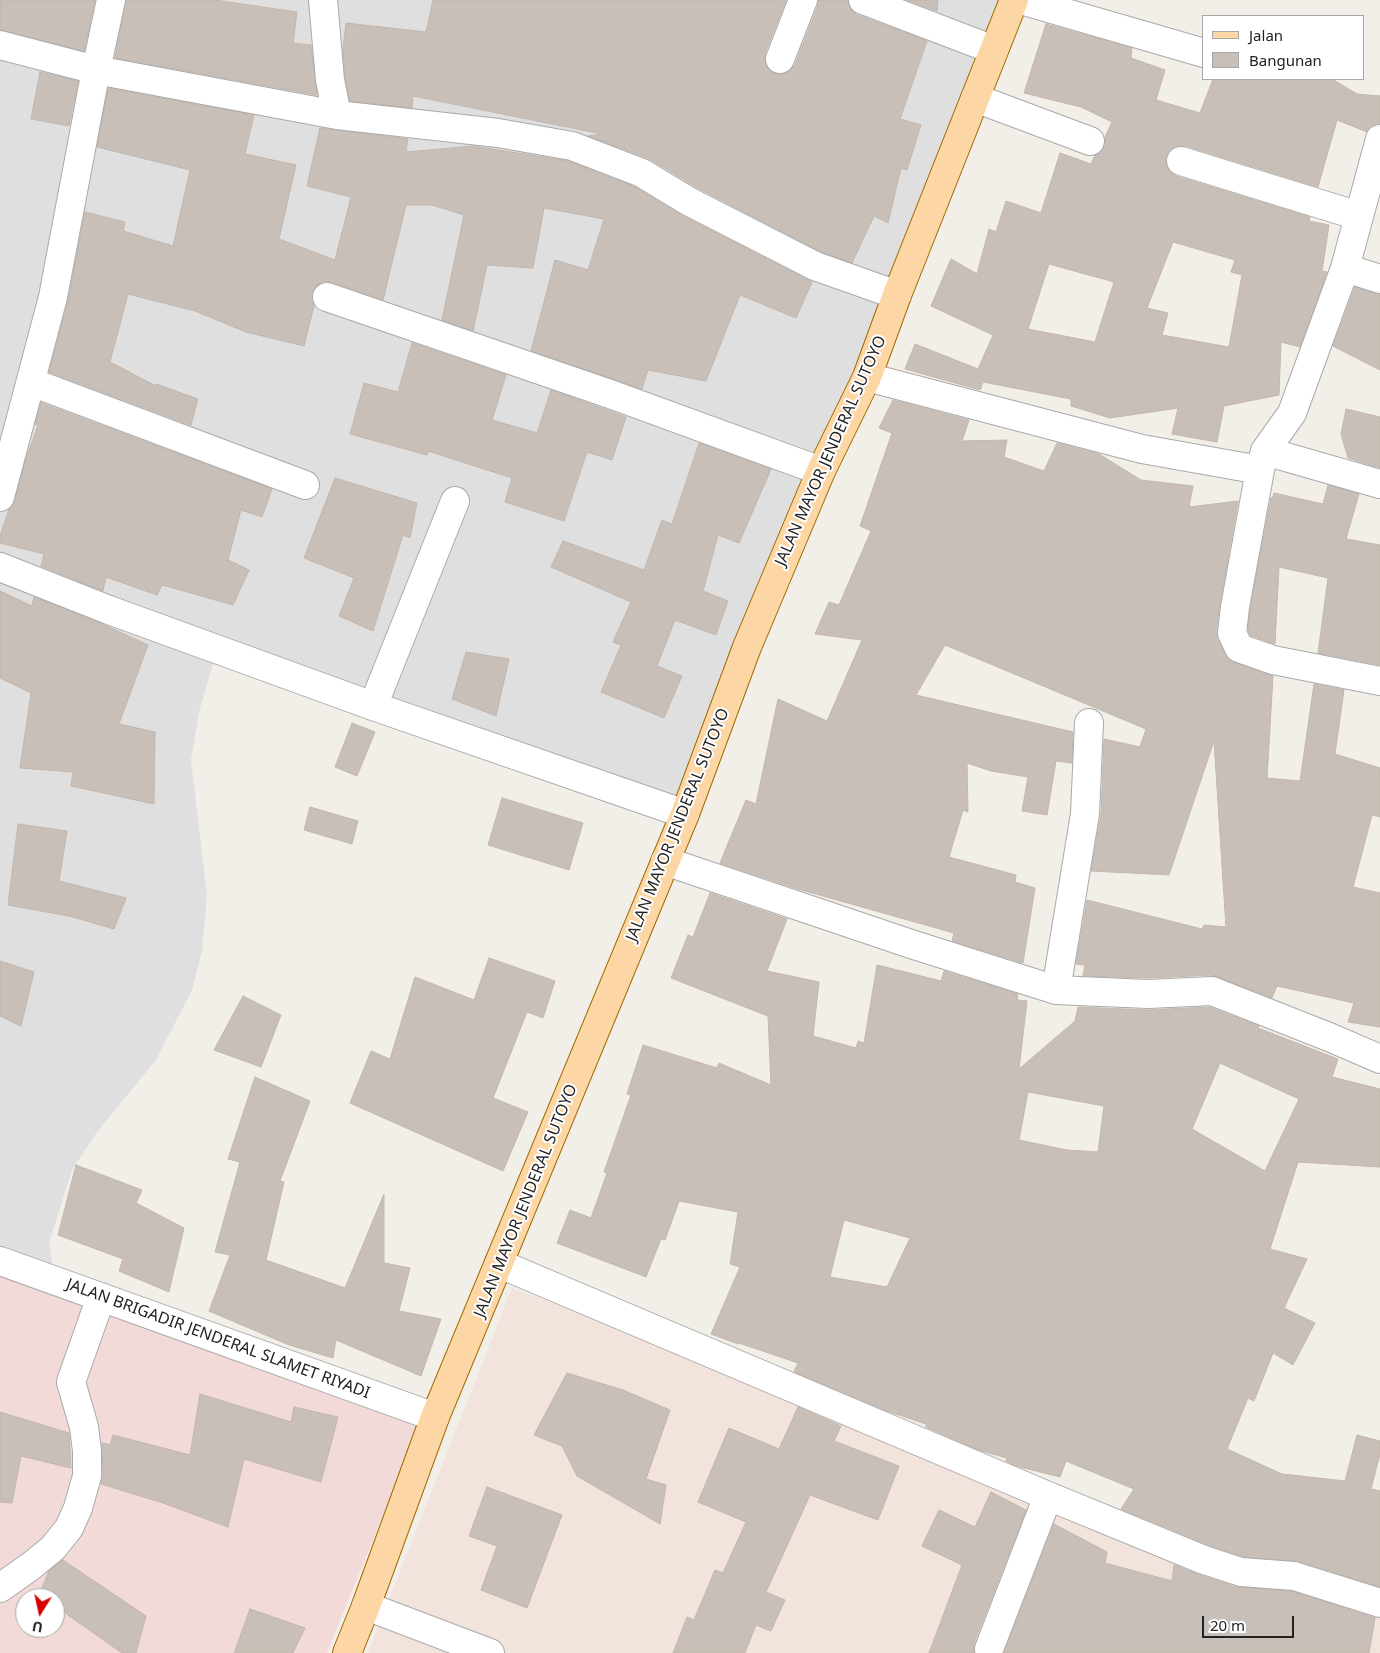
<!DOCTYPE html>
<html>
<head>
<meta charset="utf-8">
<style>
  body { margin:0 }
  #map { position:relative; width:1380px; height:1653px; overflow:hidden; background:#f2efe9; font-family:"Noto Sans",sans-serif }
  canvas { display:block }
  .legend { position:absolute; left:1202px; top:15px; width:162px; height:65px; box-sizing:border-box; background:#fff; border:1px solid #a7a7a7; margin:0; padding:6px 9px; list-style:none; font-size:15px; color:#222 }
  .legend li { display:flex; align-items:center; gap:10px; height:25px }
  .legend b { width:25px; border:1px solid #a7a7a7 }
  .north { position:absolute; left:15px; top:1588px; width:50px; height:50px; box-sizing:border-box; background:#fff; border:1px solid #a7a7a7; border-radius:50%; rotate:190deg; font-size:14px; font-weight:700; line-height:20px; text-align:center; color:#222 }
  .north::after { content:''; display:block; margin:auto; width:18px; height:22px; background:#d40000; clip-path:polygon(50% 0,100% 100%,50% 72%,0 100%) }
  .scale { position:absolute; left:1202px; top:1616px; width:92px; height:22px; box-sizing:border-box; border:2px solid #222; border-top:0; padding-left:6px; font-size:15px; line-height:18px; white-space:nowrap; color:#222; -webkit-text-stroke:4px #fff; paint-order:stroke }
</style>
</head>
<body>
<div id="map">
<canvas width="1380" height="1653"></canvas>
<ul class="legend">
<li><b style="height:6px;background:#fcd6a4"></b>Jalan</li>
<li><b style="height:14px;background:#c7bfb8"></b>Bangunan</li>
</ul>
<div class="north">U</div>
<div class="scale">20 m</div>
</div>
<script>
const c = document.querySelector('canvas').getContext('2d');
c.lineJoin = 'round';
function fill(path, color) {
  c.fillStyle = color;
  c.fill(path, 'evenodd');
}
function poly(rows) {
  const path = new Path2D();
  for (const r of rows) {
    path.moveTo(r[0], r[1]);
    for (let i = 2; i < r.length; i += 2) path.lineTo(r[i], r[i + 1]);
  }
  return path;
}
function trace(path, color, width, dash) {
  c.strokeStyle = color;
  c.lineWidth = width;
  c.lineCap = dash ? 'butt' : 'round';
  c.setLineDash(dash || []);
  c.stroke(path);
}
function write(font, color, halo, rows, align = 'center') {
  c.font = font + ' "Noto Sans",sans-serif';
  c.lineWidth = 4;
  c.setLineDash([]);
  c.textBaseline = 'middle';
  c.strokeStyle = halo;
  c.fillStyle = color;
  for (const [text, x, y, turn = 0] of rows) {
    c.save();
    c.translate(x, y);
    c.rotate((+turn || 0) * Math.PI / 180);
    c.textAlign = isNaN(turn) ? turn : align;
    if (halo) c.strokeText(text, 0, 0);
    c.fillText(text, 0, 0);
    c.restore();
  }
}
fill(poly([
  [0,0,1014,0,685,814,217,650,199,712,191,760,207,895,202,951,192,990,156,1060,97,1132,72,1170,49,1243,55,1280,0,1262]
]), '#e0dfdf');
fill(poly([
  [0,1266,423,1417,327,1653,0,1653],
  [25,1598,55,1598,55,1628,25,1628]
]), '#f2dad9');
fill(poly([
  [512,1288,1380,1612,1380,1653,368,1653]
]), '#f3e3dd');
const building = poly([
  [0,0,95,0,84,51,0,30,0,0],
  [126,0,215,0,297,12,293,43,311,45,317,95,115,58,126,0],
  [433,0,786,0,765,53,765,61,768,69,774,73,782,74,789,71,795,65,818,6,818,0,848,0,851,9,857,15,927,41,900,119,921,125,907,170,901,168,888,223,874,216,852,263,821,252,696,187,648,158,588,136,602,134,413,96,412,108,350,101,345,78,343,49,346,23,426,32,433,0],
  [907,0,938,0,937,11,907,0],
  [1046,24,1132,48,1131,58,1165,70,1156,100,1200,113,1213,79,1332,79,1357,94,1380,96,1380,124,1376,124,1369,128,1367,132,1337,120,1318,187,1186,146,1177,146,1170,150,1166,156,1166,165,1170,172,1176,176,1310,217,1309,221,1329,225,1322,271,1327,272,1300,347,1281,342,1279,395,1224,406,1217,442,1172,434,1178,408,1110,418,1071,406,1071,399,983,382,980,390,905,369,915,344,978,369,993,335,931,306,951,259,977,274,989,229,996,232,1006,201,1041,213,1060,153,1091,164,1095,155,1100,153,1104,147,1105,137,1112,122,1081,107,1024,93,1046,24],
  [1173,242,1235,260,1231,272,1242,275,1229,347,1162,335,1168,313,1147,308,1173,242],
  [1049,264,1114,282,1095,342,1028,329,1049,264],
  [40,72,78,81,69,126,31,119,40,72],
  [108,88,254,115,245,154,296,165,279,239,335,260,351,197,307,186,320,128,408,139,406,152,473,146,568,161,635,187,681,215,812,282,796,318,740,295,706,381,648,370,642,389,531,351,555,260,588,270,604,219,544,208,533,268,487,265,473,331,442,320,464,215,432,205,406,205,383,300,332,282,324,282,317,285,312,292,312,300,314,306,304,346,246,332,195,311,128,294,110,362,156,386,156,384,198,399,191,425,49,372,68,301,85,212,125,222,123,231,173,246,190,170,97,147,108,88],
  [1355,287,1380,294,1380,370,1333,346,1355,287],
  [412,343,506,375,492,420,537,433,551,390,626,417,612,460,587,452,564,521,505,502,512,478,428,451,427,455,350,434,364,383,398,392,412,343],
  [893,400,969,420,962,441,1007,440,1004,457,1044,471,1057,443,1099,454,1141,480,1193,486,1189,507,1238,501,1220,604,1216,632,1218,640,1229,660,1273,676,1267,778,1300,781,1314,684,1344,690,1335,754,1380,768,1380,817,1372,815,1353,887,1380,893,1380,1027,1348,1022,1354,1003,1277,986,1272,998,1212,975,1148,978,1083,976,1085,965,1076,964,1087,900,1202,929,1204,925,1226,927,1214,741,1169,875,1091,871,1101,815,1104,739,1140,747,1146,729,945,645,916,695,1073,732,1072,763,1056,761,1047,815,1022,811,1028,777,991,771,967,763,968,812,963,810,949,857,1016,875,1015,882,1035,888,1023,963,952,941,954,933,798,889,720,863,746,800,756,804,778,699,827,721,862,640,815,634,829,602,839,605,871,531,860,526,892,433,879,428,893,400],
  [41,403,272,489,262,517,241,510,228,560,249,570,233,605,162,585,157,595,106,577,103,591,41,566,44,554,0,543,0,536,9,509,15,501,25,462,38,425,35,424,41,403],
  [1346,409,1380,417,1380,468,1348,458,1341,434,1346,409],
  [699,443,771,469,739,543,718,535,703,591,728,601,716,635,675,620,657,666,682,676,664,718,601,692,621,645,613,642,631,602,551,567,563,541,644,570,662,520,672,524,699,443],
  [335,478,417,503,410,538,403,535,373,631,339,616,354,578,304,558,335,478],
  [1328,485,1359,494,1346,539,1380,545,1380,665,1318,653,1328,578,1279,567,1275,644,1250,635,1248,630,1250,609,1271,498,1273,497,1274,493,1323,504,1328,485],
  [0,591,32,606,34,597,107,626,148,645,119,724,155,732,154,804,71,786,73,772,20,768,31,693,0,678,0,591],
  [466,652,509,659,496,716,452,699,466,652],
  [352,723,375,732,357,776,335,767,352,723],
  [502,798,583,823,569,870,488,845,502,798],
  [310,807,358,821,352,844,304,830,310,807],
  [18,824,67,831,59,881,126,898,114,929,69,916,8,905,18,824],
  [710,893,787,919,767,971,819,982,813,1036,856,1048,858,1041,864,1043,877,965,941,981,944,971,1018,994,1017,1000,1027,1001,1019,1069,1075,1021,1078,1007,1147,1010,1209,1007,1259,1026,1258,1028,1338,1059,1332,1077,1380,1089,1380,1167,1298,1162,1270,1249,1307,1259,1284,1308,1315,1323,1293,1365,1273,1353,1254,1401,1248,1398,1227,1449,1282,1474,1345,1481,1357,1435,1380,1441,1380,1454,1371,1489,1380,1491,1380,1587,1298,1561,1244,1557,1209,1545,1121,1509,1134,1489,1066,1461,1060,1477,1016,1466,1006,1461,1007,1458,978,1450,926,1427,926,1424,887,1411,794,1372,798,1363,739,1343,738,1344,711,1334,740,1267,730,1264,738,1212,679,1201,665,1240,661,1239,646,1277,557,1243,570,1210,591,1218,607,1173,604,1172,631,1095,627,1094,643,1045,717,1068,719,1063,771,1085,768,1016,671,978,688,935,693,937,710,893],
  [1220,1063,1299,1099,1265,1171,1192,1129,1220,1063],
  [1028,1092,1104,1106,1098,1152,1067,1150,1019,1140,1028,1092],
  [844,1220,910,1238,887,1287,830,1277,844,1220],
  [489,958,555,981,543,1018,527,1012,493,1098,528,1112,503,1171,350,1103,371,1051,390,1059,415,977,474,1000,489,958],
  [0,961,34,972,21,1026,0,1016,0,961],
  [243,996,281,1015,261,1067,214,1050,243,996],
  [255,1077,310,1101,280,1181,284,1182,266,1260,345,1288,384,1194,384,1263,410,1268,399,1311,441,1319,421,1376,336,1340,333,1358,289,1345,209,1311,230,1255,215,1252,240,1162,228,1159,255,1077],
  [76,1165,142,1190,136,1203,184,1228,169,1292,119,1271,123,1259,58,1235,76,1165],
  [567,1373,623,1390,670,1410,646,1479,666,1485,660,1524,577,1476,562,1446,534,1435,567,1373],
  [200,1394,291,1422,294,1407,338,1417,321,1482,244,1459,228,1527,163,1503,101,1484,103,1476,102,1443,110,1445,113,1435,190,1455,200,1394],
  [798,1407,841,1426,834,1441,899,1466,878,1520,810,1495,766,1592,785,1600,771,1631,756,1625,745,1653,673,1653,687,1617,694,1620,715,1570,723,1573,746,1522,698,1502,729,1428,779,1449,798,1407],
  [0,1412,69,1433,71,1468,21,1456,12,1503,0,1502,0,1412],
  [487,1487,562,1515,527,1608,481,1590,497,1546,469,1536,487,1487],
  [991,1492,1026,1510,974,1643,974,1653,929,1653,962,1565,922,1546,939,1510,975,1527,991,1492],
  [1054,1524,1107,1552,1105,1563,1172,1581,1174,1565,1199,1575,1236,1587,1291,1591,1375,1618,1369,1653,1004,1653,1054,1524],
  [63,1560,146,1616,136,1653,122,1653,55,1606,55,1598,44,1598,39,1595,49,1571,63,1560],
  [250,1609,305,1628,293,1653,234,1653,250,1609]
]);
fill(building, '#c7bfb8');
trace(building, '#c4b6ab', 1);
const minor = poly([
  [323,0,330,80,337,115],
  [863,0,994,50],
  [1021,0,1204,53],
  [0,45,96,70,337,115,498,133,572,146,642,173,688,201,815,266,897,295],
  [780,59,803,0],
  [975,98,1090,141],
  [1181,161,1359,216],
  [1345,268,1380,279],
  [327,297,610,394,821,471],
  [867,377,1142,449,1260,470,1265,451,1292,413,1345,268,1380,139],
  [31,382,305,485],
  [1265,451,1380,484],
  [1260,470,1235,607,1232,633,1239,648,1273,660,1380,681],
  [0,497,53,297,96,70,111,0],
  [0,567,109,610,373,706,685,814],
  [373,706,455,501],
  [665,861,911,944,1056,990,1148,994,1212,991,1329,1037,1380,1059],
  [1056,990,1085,814,1089,723],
  [0,1261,435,1417],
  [500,1264,1048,1496,1204,1560,1241,1572,1294,1576,1380,1603],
  [0,1588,31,1566,53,1548,69,1528,78,1508,87,1476,87,1451,84,1427,71,1382,101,1297],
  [366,1606,490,1653],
  [989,1649,1048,1496]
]);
const major = poly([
  [347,1653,366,1606,435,1417,685,814,747,647,821,471,867,377,897,295,1014,0]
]);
trace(minor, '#a9a9a9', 30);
trace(major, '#a06b00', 30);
trace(minor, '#fff', 28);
trace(major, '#fcd6a4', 28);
write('16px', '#222', '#fff', [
  ["JALAN MAYOR JENDERAL SUTOYO",831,451,-66],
  ["JALAN MAYOR JENDERAL SUTOYO",678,825,-68],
  ["JALAN MAYOR JENDERAL SUTOYO",526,1201,-68],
  ["JALAN BRIGADIR JENDERAL SLAMET RIYADI",218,1339,20]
]);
</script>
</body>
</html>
